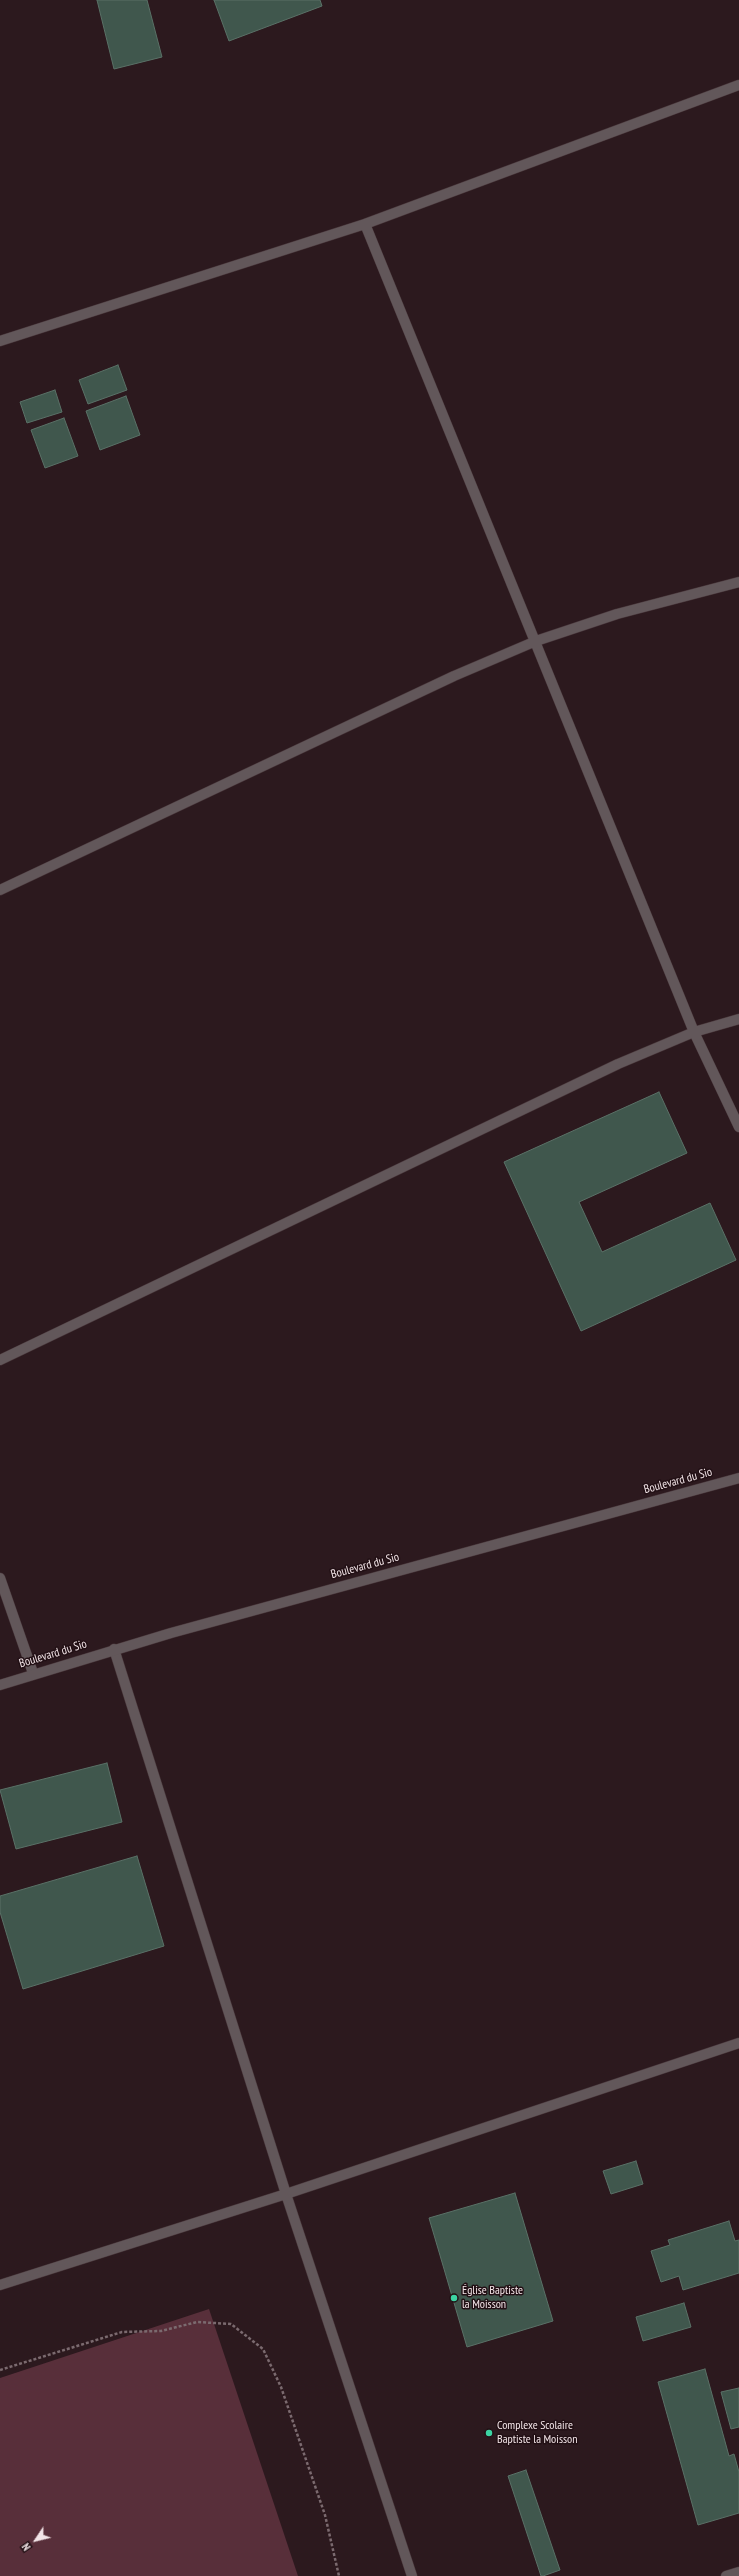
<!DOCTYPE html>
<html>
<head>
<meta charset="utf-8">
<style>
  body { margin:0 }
  #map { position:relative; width:739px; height:2576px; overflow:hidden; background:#2c191e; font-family:"PT Sans Narrow",sans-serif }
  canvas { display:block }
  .north { position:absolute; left:16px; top:2520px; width:40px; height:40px; -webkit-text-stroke:3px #221015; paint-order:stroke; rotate:235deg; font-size:11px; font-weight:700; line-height:16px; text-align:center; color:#f3e5e8 }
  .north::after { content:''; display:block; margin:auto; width:14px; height:18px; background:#f3e5e8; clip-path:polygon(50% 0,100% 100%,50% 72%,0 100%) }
</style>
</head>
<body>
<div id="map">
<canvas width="739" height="2576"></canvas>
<div class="north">N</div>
</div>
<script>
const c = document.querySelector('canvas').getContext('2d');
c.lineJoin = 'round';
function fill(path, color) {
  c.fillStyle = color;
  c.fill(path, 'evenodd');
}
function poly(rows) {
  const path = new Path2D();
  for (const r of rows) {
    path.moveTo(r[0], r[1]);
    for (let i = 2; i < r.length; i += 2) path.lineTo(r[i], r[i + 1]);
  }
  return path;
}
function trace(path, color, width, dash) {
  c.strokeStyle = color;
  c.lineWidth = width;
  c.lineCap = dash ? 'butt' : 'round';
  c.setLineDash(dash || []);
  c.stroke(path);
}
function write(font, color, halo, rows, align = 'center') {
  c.font = font + ' "PT Sans Narrow",sans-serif';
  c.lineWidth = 3;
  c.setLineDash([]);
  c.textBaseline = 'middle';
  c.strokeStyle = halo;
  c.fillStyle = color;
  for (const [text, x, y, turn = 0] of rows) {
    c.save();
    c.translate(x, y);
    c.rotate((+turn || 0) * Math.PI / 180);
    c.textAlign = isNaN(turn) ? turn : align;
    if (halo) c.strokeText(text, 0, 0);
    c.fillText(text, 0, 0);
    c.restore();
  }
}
fill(poly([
  [209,2309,298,2576,0,2576,0,2378]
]), '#582f3a');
const building = poly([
  [97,0,147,0,162,57,114,69,97,0],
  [214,0,320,0,322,6,229,41,214,0],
  [118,365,127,390,88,404,79,380,118,365],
  [55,390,62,412,27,423,20,402,55,390],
  [126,396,140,435,100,450,86,411,126,396],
  [64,418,78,456,45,468,31,430,64,418],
  [659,1092,687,1153,579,1202,602,1252,710,1203,736,1260,581,1331,504,1162,659,1092],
  [107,1763,122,1822,16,1849,0,1790,107,1763],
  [137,1856,164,1946,23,1989,0,1912,0,1896,137,1856],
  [636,2161,643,2184,611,2194,603,2171,636,2161],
  [515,2193,553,2321,467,2347,429,2218,515,2193],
  [729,2221,735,2241,739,2240,739,2273,683,2290,679,2276,661,2282,651,2251,670,2245,668,2240,729,2221],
  [684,2303,691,2327,643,2341,636,2317,684,2303],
  [705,2369,729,2456,734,2454,739,2472,739,2513,698,2525,658,2382,705,2369],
  [739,2388,739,2427,731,2429,721,2392,739,2388],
  [526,2470,560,2570,543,2576,541,2576,508,2476,526,2470]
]);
fill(building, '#40574d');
trace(building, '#5a7167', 1);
const minor = poly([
  [365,224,694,1032,739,1127],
  [0,341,365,224,739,85],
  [0,890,454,676,536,641,617,614,739,582],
  [0,1360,618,1064,694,1032,739,1019],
  [0,1578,33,1673],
  [114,1649,286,2194,412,2576],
  [0,2285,286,2194,739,2043],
  [726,2576,739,2572]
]);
const tertiary = poly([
  [0,1685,171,1633,739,1478]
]);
trace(minor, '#48363a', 11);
trace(tertiary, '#48363a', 11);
trace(poly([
  [0,2370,122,2332,161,2331,197,2322,231,2324,263,2349,281,2387,325,2515,339,2576]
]), '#7b6a6f', 2.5, [3, 2]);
trace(minor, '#62575a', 10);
trace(tertiary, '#62575a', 10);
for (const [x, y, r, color] of [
  [454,2298,4,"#3cd4a3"],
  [489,2433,4,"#3cd4a3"]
]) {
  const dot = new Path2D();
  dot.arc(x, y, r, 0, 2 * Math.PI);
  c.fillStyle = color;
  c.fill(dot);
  trace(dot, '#221015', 1.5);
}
write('12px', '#f3e5e8', '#221015', [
  ["Boulevard du Sio",678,1481,-15],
  ["Boulevard du Sio",365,1566,-15],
  ["Boulevard du Sio",53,1654,-17]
]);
write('12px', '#f3e5e8', '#221015', [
  ["Église Baptiste",462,2291],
  ["la Moisson",462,2305],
  ["Complexe Scolaire",497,2426],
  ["Baptiste la Moisson",497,2440]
], 'left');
</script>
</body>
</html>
